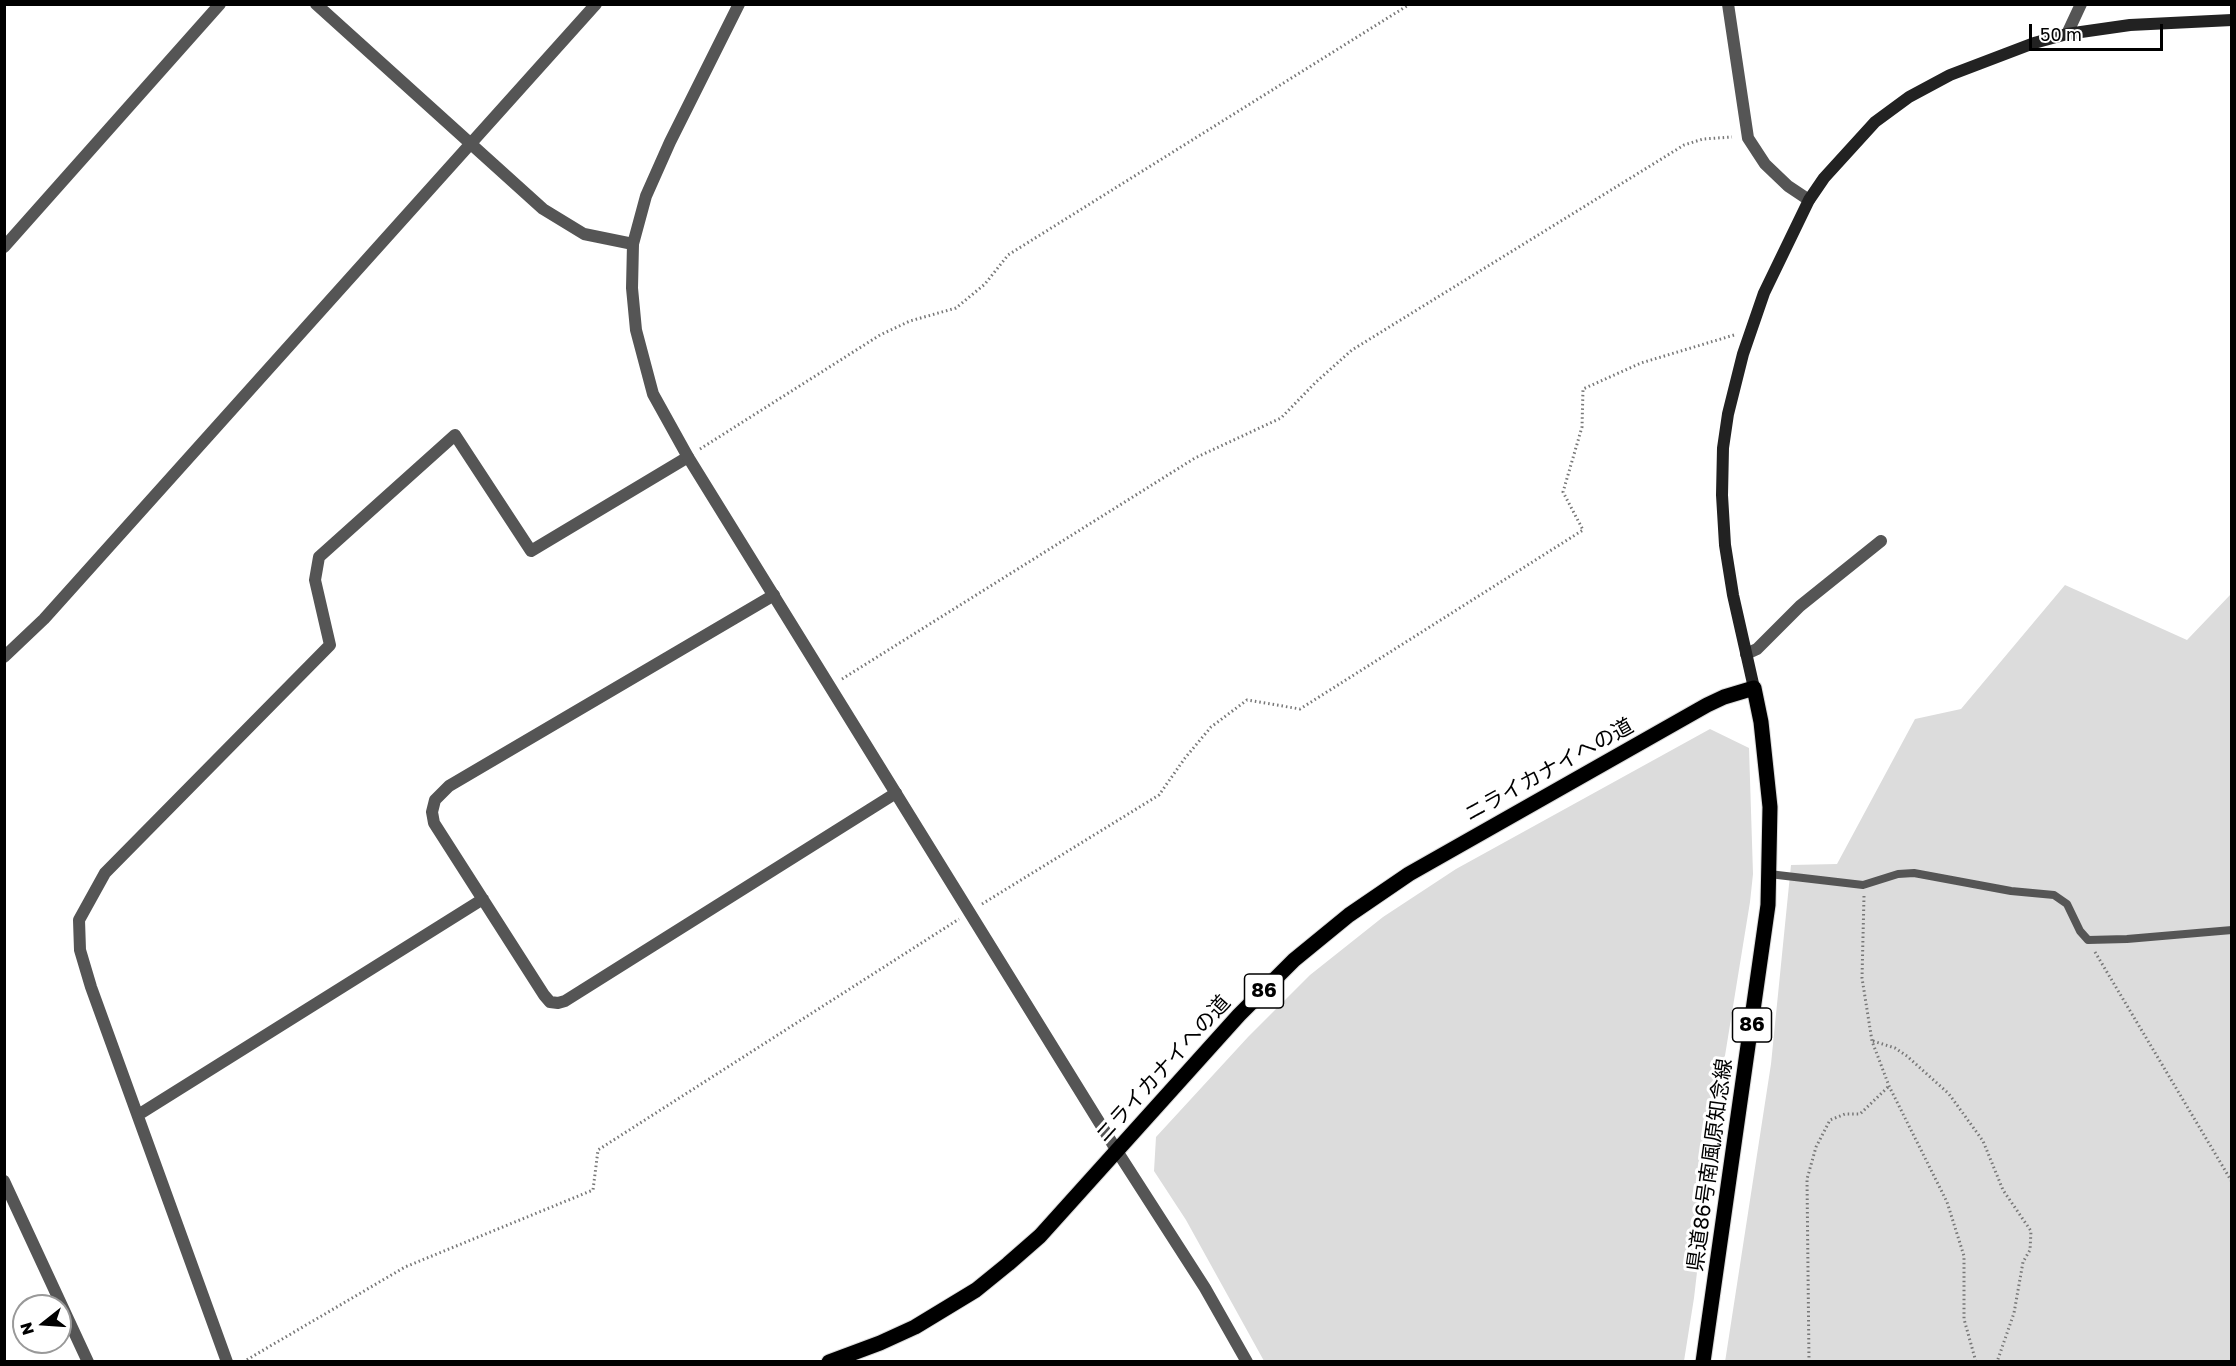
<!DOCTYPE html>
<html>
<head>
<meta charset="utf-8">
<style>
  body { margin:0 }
  #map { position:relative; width:2236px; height:1366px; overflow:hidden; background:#fff; font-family:"Golos Text",sans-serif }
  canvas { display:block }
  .frame { position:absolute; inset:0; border:6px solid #000; pointer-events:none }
  .north { position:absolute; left:12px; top:1294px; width:60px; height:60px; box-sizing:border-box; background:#fff; border:2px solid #999; border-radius:50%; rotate:253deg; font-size:16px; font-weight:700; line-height:24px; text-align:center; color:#000 }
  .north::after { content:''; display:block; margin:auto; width:21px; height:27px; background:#000; clip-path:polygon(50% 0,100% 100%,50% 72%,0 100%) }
  .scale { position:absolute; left:2029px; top:24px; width:134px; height:27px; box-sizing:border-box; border:3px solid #000; border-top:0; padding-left:8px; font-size:18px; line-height:21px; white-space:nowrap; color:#000; -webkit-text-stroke:4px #fff; paint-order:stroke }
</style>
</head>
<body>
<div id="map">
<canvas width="2236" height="1366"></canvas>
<div class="frame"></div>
<div class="north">N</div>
<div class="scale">50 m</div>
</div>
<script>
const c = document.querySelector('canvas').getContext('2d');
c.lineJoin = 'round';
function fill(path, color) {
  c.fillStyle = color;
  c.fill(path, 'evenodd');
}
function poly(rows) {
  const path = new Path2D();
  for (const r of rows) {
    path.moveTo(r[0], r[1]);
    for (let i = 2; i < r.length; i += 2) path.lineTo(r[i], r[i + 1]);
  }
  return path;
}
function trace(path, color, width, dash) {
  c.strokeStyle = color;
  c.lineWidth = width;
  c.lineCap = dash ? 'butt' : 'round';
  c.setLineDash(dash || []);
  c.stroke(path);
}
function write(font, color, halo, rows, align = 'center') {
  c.font = font + ' "Golos Text","Noto Sans JP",sans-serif';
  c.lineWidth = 6;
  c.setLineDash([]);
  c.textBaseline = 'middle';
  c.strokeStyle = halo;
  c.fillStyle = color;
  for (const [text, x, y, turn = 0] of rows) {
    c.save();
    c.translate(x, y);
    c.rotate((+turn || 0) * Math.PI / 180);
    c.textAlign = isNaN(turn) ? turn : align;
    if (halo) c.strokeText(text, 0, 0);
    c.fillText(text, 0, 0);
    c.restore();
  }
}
fill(poly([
  [2065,585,2187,640,2231,594,2231,1361,1725,1362,1771,1064,1791,865,1837,864,1915,719,1961,709],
  [1710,729,1749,748,1753,874,1750,902,1715,1117,1694,1298,1684,1361,1264,1361,1186,1220,1154,1171,1156,1137,1248,1037,1310,975,1383,917,1456,869]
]), '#dcdcdc');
const primary = poly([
  [829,1362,880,1343,915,1327,976,1290,1008,1264,1040,1236,1239,1015,1294,960,1349,915,1409,874,1707,705,1724,697,1754,688,1761,722,1770,807,1768,905,1703,1362]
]);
trace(primary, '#dbdbdb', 17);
trace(poly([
  [700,449,880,335,910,321,956,308,985,284,1008,255,1410,4],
  [842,679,1195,458,1281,418,1316,382,1352,350,1684,145,1703,139,1732,137],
  [1864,896,1862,978,1872,1041,1889,1086,1947,1202,1964,1256,1964,1319,1976,1362],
  [982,904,1159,795,1185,758,1211,727,1247,700,1300,709,1583,530,1563,492,1582,427,1583,389,1641,363,1734,335],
  [2095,952,2232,1182],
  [1873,1041,1895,1048,1907,1056,1949,1094,1983,1141,2003,1190,2031,1231,2030,1250,2023,1262,2014,1313,1997,1362],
  [243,1362,405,1267,593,1190,598,1150,959,919],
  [1809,1362,1807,1179,1816,1147,1830,1120,1845,1114,1860,1114,1889,1086]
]), '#777', 3, [1.5, 3]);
trace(poly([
  [1769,874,1863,885,1898,874,1914,873,2011,891,2054,895,2067,904,2080,931,2088,940,2127,939,2232,930]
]), '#555', 8);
trace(poly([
  [316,4,543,209,584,234,633,244],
  [1728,4,1748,138,1765,164,1788,186,1809,200],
  [2067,34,2081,4],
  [4,247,220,4],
  [774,595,449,786,435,800,432,812,434,823,544,995,550,1002,558,1003,565,1001,896,793],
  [1746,654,1757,649,1800,606,1881,541],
  [4,657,44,619,596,4],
  [138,1115,483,899],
  [1117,1151,1205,1288,1247,1362],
  [4,1181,88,1362],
  [227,1362,91,987,80,950,79,920,105,873,330,645,315,580,319,557,455,435,531,551,688,457]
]), '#555', 12);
trace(poly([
  [739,4,670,142,646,196,633,244,632,288,636,330,653,394,688,457,1117,1151]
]), '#555', 12);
trace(poly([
  [1754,688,1733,595,1725,545,1722,495,1723,448,1728,414,1743,354,1764,293,1809,200,1824,178,1875,122,1909,97,1950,75,2034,43,2067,34,2130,25,2232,20]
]), '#222', 12);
trace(primary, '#000', 15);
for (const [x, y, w] of [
  [1264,991,39],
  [1752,1025,39]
]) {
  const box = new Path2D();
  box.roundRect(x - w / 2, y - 17, w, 34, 4.5);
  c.fillStyle = '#fff';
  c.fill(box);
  trace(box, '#000', 1.5);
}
write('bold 20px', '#000', null, [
  ["86",1264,991],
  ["86",1752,1025]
]);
write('21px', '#000', '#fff', [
  ["ニライカナイへの道",1549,770,-29],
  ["ニライカナイへの道",1163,1069,-48],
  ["県道86号南風原知念線",1710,1165,-82]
]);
</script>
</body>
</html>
